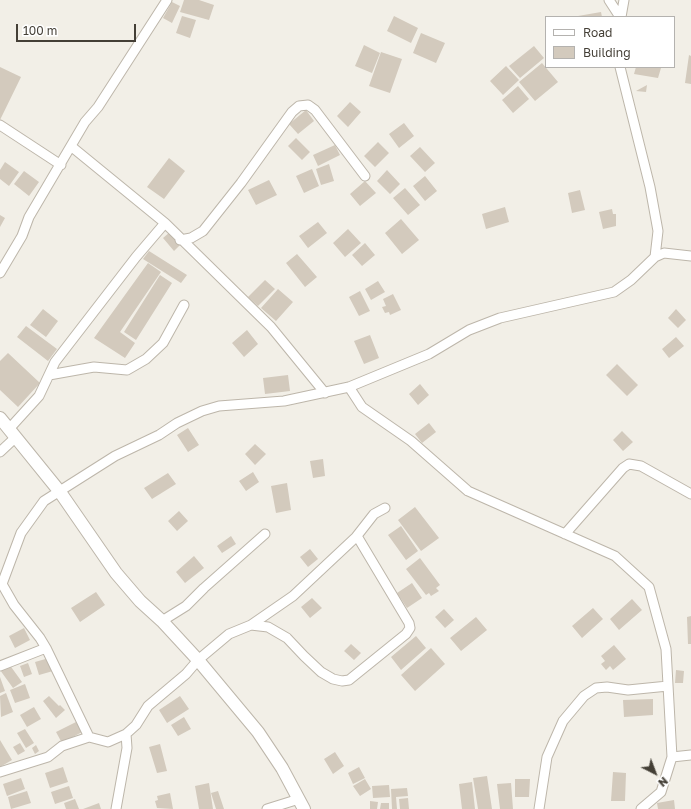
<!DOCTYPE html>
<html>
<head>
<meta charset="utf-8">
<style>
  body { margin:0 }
  #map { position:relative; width:691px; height:809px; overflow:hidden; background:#f2efe7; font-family:"Golos Text",sans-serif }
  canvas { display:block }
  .legend { position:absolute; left:545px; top:16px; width:130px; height:52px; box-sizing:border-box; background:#fff; border:1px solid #b4b2af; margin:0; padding:5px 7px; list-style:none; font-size:12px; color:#443f36 }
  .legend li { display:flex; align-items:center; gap:8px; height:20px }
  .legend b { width:20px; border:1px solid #b4b2af }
  .north { position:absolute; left:635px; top:753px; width:40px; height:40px; -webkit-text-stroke:3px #fff; paint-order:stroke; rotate:138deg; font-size:11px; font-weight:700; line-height:16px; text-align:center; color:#443f36 }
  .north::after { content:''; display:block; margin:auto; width:14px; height:18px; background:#443f36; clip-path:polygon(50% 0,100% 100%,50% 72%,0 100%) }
  .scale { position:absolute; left:16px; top:24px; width:120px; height:18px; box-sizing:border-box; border:2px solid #443f36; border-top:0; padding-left:5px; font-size:12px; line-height:14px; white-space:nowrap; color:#443f36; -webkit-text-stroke:3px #fff; paint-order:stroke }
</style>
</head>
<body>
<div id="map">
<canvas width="691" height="809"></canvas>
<ul class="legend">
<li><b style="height:5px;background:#fff"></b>Road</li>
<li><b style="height:11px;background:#d3cabd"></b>Building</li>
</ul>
<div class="north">N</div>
<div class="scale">100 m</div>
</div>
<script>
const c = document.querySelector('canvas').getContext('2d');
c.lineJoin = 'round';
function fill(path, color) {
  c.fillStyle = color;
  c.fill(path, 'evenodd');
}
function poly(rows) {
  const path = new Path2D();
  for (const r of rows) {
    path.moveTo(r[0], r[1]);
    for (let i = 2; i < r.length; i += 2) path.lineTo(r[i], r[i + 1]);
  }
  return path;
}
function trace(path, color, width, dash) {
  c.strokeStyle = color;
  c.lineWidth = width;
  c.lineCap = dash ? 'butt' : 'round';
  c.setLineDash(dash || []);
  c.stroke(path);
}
fill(poly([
  [184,0,199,0,214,5,209,20,180,12],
  [172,2,180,6,172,23,163,18],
  [601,12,602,17,579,17,578,16],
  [182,16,196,20,190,38,176,33],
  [394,16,418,28,411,43,387,31],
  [421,33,445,43,436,63,413,53],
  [364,45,380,53,372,73,355,66],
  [534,46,544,58,520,78,509,66],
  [381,52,402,59,390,93,369,86],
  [689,55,691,56,691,84,685,83],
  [542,63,558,82,535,101,519,82],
  [506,66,519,80,503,95,490,81],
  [0,67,21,77,0,120],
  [636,67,661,68,658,78,634,74],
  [647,85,646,92,636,91],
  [518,86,529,99,513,113,502,100],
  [350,102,361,112,348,127,337,116],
  [306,110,314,121,298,134,289,124],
  [404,123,414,136,399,148,389,134],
  [296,138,310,152,302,160,288,146],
  [378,142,389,153,375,167,364,156],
  [335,145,340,155,318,166,313,155],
  [420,147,435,163,425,172,410,156],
  [169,158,185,171,164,199,147,187],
  [5,162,19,172,9,186,0,179,0,170],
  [329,164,334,181,321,185,316,169],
  [312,169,319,186,304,193,296,176],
  [387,170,400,184,390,194,377,181],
  [24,171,39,182,29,196,14,184],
  [425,176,437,191,425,201,413,186],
  [269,180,277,195,256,205,248,190],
  [365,181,376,193,360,206,350,194],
  [405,188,420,205,408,215,393,198],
  [580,190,585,210,572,213,568,193],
  [505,207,509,222,486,229,482,214],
  [612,209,613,214,616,214,616,226,603,229,599,212],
  [0,215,5,218,0,227],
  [401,219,419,240,402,254,385,233],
  [318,222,327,233,308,248,299,236],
  [348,229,361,243,345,257,333,243],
  [170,232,181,244,174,251,163,238],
  [365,243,375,255,362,266,352,255],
  [149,251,187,275,181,283,143,259],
  [297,254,317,277,305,287,286,263],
  [148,263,161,272,120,332,135,343,125,358,94,338],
  [160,275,172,283,136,340,124,332],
  [265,280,275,289,258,306,248,297],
  [378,281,385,292,371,300,365,289],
  [278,289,293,302,276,321,261,308],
  [360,291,370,311,359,316,349,297],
  [393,294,401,310,390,315,389,312,385,313,382,307,386,306,383,299],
  [43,309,58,321,46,337,30,325],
  [676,309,686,320,678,328,668,318],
  [26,326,57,349,48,361,17,337],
  [247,330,258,344,244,357,232,343],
  [370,335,379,358,364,364,354,341],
  [676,337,684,346,669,358,662,349],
  [8,353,40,383,18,407,0,390,0,361],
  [617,364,638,385,627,396,606,375],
  [288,375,290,391,265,394,263,378],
  [420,384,429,395,418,405,409,394],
  [429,423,436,432,422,443,415,434],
  [188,428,199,445,188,452,177,435],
  [622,431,633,442,623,451,613,440],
  [255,444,266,454,255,465,245,454],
  [323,459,325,476,313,478,310,461],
  [253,472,259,482,246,491,239,481],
  [168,473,176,484,152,499,144,488],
  [287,483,291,510,276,513,271,486],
  [415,507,439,538,421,551,398,520],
  [179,511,188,521,177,531,168,521],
  [401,526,418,551,406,560,388,535],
  [231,536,236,544,222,553,217,546],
  [310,549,318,559,308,567,300,557],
  [194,556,204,568,185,583,176,572],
  [420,558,440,585,436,588,439,591,431,596,429,593,426,595,406,569],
  [412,583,422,598,407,608,397,593],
  [96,592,105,605,80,622,71,608],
  [312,598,322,608,310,618,301,607],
  [632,599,642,610,619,630,610,619],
  [593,608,603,619,582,638,572,626],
  [444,609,454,620,445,628,435,617],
  [691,616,691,644,688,644,687,617],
  [476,617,487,630,461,651,450,638],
  [24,628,30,640,15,648,9,636],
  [416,636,426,648,401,670,391,657],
  [351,644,361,653,354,660,344,651],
  [614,645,626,659,613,670,610,666,606,670,601,664,605,661,601,656],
  [431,648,445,664,415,691,401,675],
  [49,658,53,671,39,675,35,662],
  [28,663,32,674,24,677,20,666],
  [9,664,22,682,13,688,0,670],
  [676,670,684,671,683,683,675,683],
  [0,677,5,691,0,693],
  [25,684,30,698,15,703,10,690],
  [6,693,13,712,1,717,0,696],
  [49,696,59,706,60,705,65,710,56,718,43,701],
  [180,696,189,709,167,723,159,710],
  [653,699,653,715,624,717,623,700],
  [34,707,41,719,27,727,20,715],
  [184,717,191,729,178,736,171,725],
  [76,722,82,732,62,743,56,732],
  [25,729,34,743,26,748,17,733],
  [0,740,12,760,0,767],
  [20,743,25,751,18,755,13,747],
  [160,744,167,771,157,773,149,747],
  [36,745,39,751,35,754,32,748],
  [335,752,344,766,333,774,324,759],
  [63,767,68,782,50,788,45,773],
  [359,767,365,778,353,784,348,773],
  [613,772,626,773,625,801,611,801],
  [487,776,492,809,478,809,473,778],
  [21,778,25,789,7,796,3,784],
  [365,779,371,789,360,796,353,786],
  [515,779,530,779,529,797,515,797],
  [472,782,475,809,462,809,459,784],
  [209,783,213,809,199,809,195,786],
  [511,783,513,809,500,809,497,784],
  [389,785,390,797,373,798,372,786],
  [69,786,73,798,55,804,51,792],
  [407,788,408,796,396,797,397,809,392,809,391,789],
  [27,791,31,803,11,809,8,797],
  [218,791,224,809,216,809,211,793],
  [170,793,173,809,157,808,155,801,158,800,157,796],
  [408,798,409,809,400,809,399,799],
  [75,799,79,809,66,809,64,803],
  [674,800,675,809,658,809,657,803],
  [370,801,378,802,377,809,370,809],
  [99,803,101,809,83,809],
  [381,803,389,803,389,809,380,809]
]), '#d3cabd');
const minor = poly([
  [609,0,620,17],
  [621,17,624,0],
  [620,67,650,187,658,231,655,257],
  [0,125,61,165],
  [72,147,165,223,271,327,325,393],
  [180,240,191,238,203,231,241,183,292,112,299,106,308,105,315,110,365,176],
  [0,273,22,236,29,217,85,122,98,107,167,0],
  [49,375,94,367,127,370,146,359,163,343,184,305],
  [349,387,362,407,411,441,468,491,615,556,649,587,666,649,672,757,661,792,641,809],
  [9,429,39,396,55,362,136,257,165,223],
  [0,452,16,437],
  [565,534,623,468,629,464,641,466,691,494],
  [162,621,186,606,204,588,265,534],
  [251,625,268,627,287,638,304,656,321,672,333,679,342,681,349,680,406,634,410,628,409,623,357,536],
  [0,666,46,648],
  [89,737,46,648,40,638,14,605,2,584,21,533,44,501,115,456,159,435,177,423,202,411,219,406,284,401,349,387,429,354,469,330,500,318,614,292,631,280,655,257,664,253,691,256],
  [672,757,691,755],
  [0,772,48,757,62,746,89,737,108,742,126,734,136,725,148,706,186,674,198,660,229,634,251,625,293,596,356,537,374,514,385,508],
  [116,809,127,748,126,734],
  [267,809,299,799],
  [539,809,547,757,563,721,584,696,596,688,607,687,628,690,668,686]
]);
const tertiary = poly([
  [0,418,60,492,116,573,140,601,162,621,198,660,258,732,282,768,304,809]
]);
trace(minor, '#bdb6aa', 11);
trace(tertiary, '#bdb6aa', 14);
trace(minor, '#fff', 9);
trace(tertiary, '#fff', 12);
</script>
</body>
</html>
